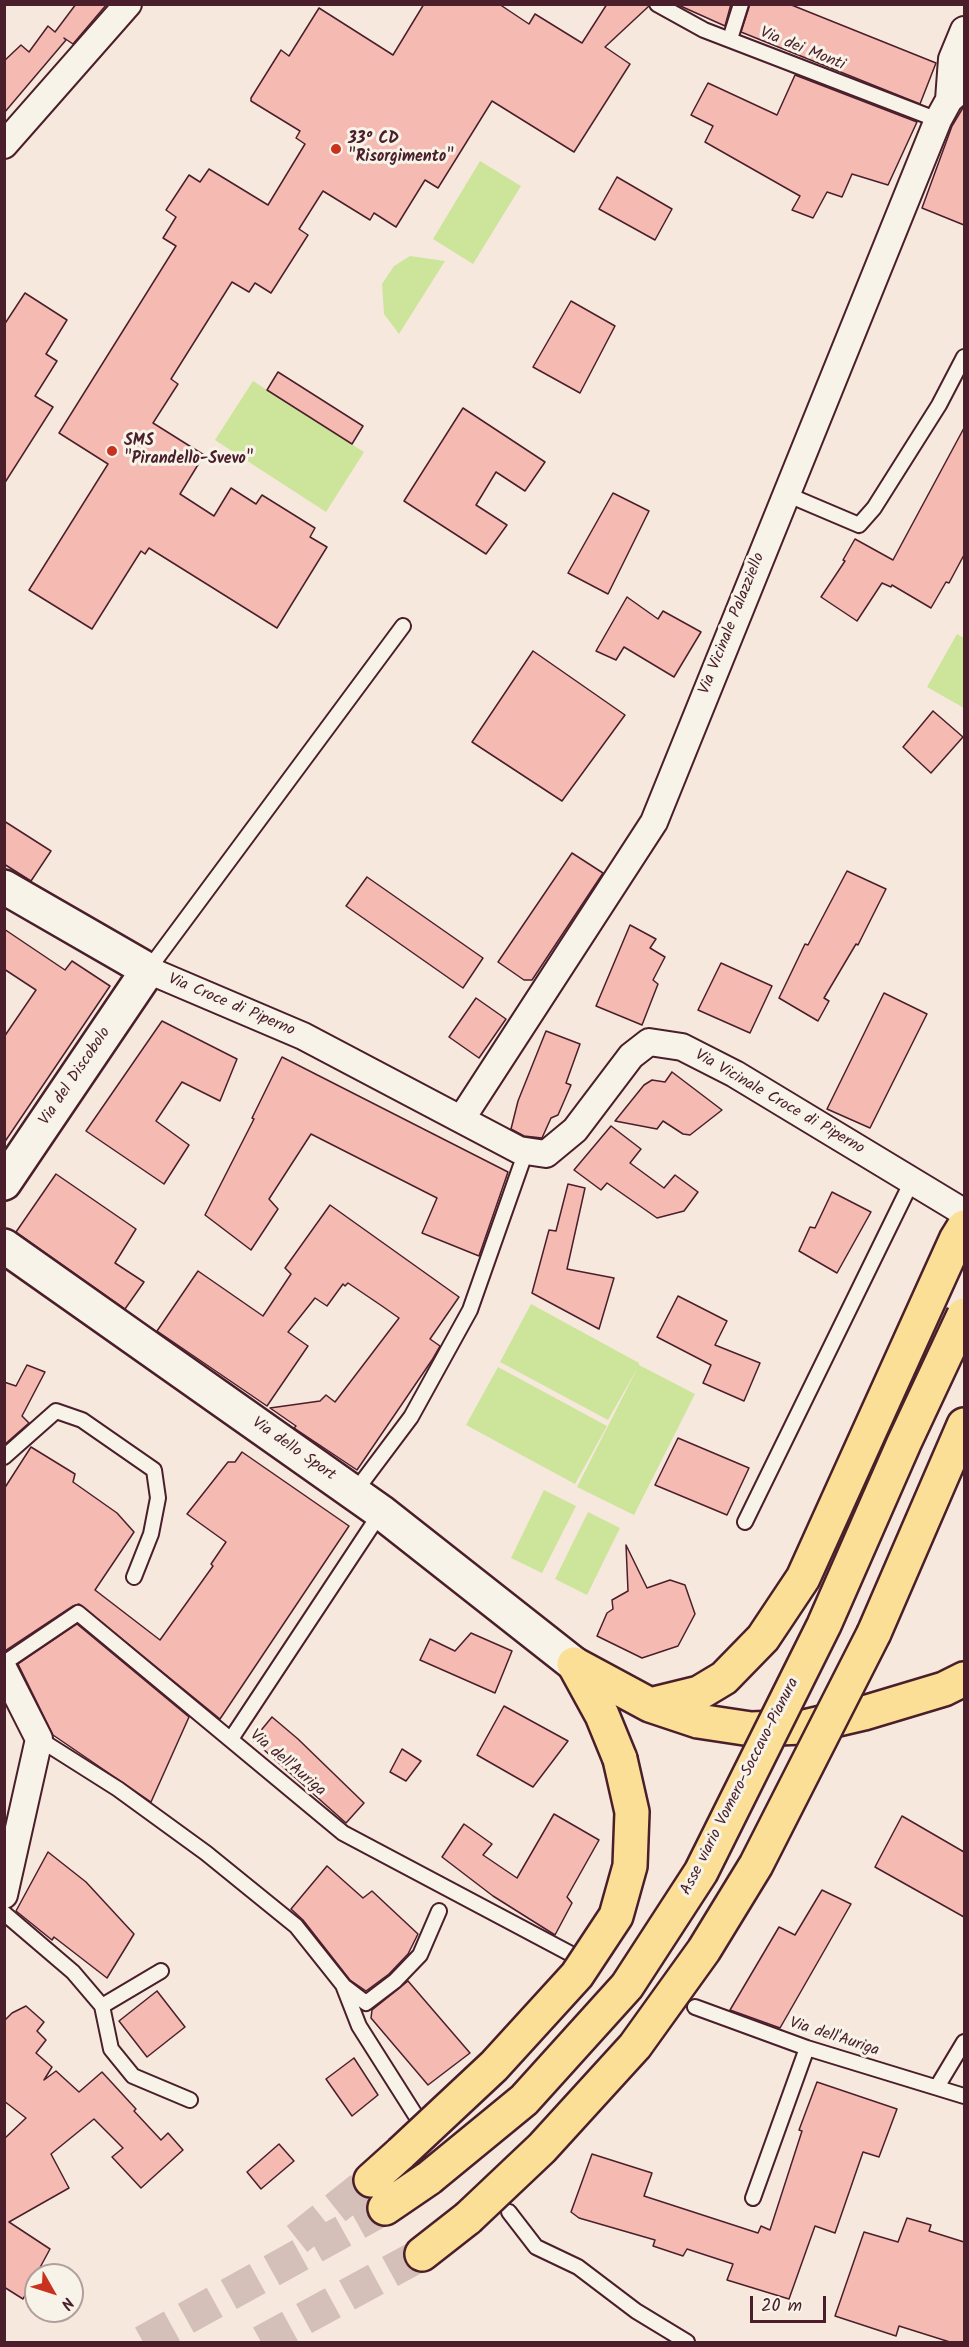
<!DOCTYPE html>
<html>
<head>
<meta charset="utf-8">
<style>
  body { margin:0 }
  #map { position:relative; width:969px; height:2347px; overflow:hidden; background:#f7e8dd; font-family:Kalam,sans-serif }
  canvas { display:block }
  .frame { position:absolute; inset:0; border:6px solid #4a1f2b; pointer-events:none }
  .north { position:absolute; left:24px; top:2263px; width:60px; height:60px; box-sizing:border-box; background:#f7f3e8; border:2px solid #b29e9c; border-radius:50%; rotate:129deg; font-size:16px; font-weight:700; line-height:24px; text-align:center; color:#4a1f2b }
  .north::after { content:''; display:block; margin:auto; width:21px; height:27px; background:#c8321e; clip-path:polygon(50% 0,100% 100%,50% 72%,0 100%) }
  .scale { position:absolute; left:750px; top:2296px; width:76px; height:27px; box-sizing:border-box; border:3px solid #4a1f2b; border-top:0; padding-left:8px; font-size:18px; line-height:21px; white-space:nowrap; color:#4a1f2b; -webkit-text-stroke:4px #f7f3e8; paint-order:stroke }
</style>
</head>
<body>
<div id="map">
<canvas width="969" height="2347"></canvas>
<div class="frame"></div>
<div class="north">N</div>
<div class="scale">20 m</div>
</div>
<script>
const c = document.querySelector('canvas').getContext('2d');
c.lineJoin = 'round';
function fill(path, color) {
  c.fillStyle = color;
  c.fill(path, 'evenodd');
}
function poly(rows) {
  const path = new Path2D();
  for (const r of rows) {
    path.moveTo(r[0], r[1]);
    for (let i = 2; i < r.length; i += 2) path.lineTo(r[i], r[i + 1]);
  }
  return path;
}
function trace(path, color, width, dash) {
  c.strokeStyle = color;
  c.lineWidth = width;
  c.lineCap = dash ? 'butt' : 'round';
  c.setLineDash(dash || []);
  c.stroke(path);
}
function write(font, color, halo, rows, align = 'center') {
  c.font = font + ' Kalam,sans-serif';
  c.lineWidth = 6;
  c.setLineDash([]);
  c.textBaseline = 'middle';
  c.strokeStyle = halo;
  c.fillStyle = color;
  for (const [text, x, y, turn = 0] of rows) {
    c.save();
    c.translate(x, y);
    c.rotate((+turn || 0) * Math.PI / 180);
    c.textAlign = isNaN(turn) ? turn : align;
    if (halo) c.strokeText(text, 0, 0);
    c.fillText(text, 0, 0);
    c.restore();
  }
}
fill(poly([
  [480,161,521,186,473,264,433,239],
  [410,256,445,261,399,334,384,314,382,284,394,266],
  [253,381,364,452,326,512,215,440],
  [957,634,964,638,964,708,927,687],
  [531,1304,639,1363,639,1365,695,1394,634,1515,577,1487,638,1367,608,1420,500,1362],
  [498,1367,607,1426,575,1484,466,1425],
  [544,1490,576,1506,542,1573,511,1558],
  [588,1512,620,1528,587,1595,555,1579]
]), '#cce59b');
const building = poly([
  [76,4,107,4,73,44,64,38,66,40,4,113,4,61,21,45,29,52,48,26,55,32,76,4],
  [424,4,499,4,529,24,535,14,582,43,607,4,648,4,649,6,605,47,630,64,574,152,492,101,438,188,425,180,396,227,374,213,370,220,323,191,299,229,308,235,271,293,255,283,249,292,232,282,171,379,178,384,153,423,204,455,180,494,214,516,231,488,256,504,262,495,315,528,310,537,327,547,277,628,149,548,145,554,141,551,92,629,29,590,108,464,59,433,176,246,163,238,176,217,166,210,189,175,200,182,209,169,268,205,305,144,296,138,300,131,251,101,251,98,281,50,289,56,319,8,393,55,424,4],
  [676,4,731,4,725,26,676,4],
  [750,4,789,4,936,63,920,104,741,32,750,4],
  [795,75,917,122,888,185,852,174,842,197,827,192,813,218,792,210,800,196,705,142,713,126,691,115,708,83,777,115,795,75],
  [964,106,964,225,922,208,952,126,964,106],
  [617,177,672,209,655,240,599,209,617,177],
  [25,293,67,320,46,354,57,361,35,396,53,407,4,484,4,325,25,293],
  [571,301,615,326,580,393,533,367,571,301],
  [278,372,363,426,352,444,267,390,278,372],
  [463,408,545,462,525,491,496,472,476,505,507,525,486,554,404,501,463,408],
  [964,428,964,555,949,583,946,582,931,608,892,585,891,587,882,583,857,621,821,597,845,561,843,560,855,539,893,560,964,428],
  [613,493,649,511,608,594,568,573,613,493],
  [627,597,658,619,663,611,701,632,674,677,624,647,616,660,596,651,627,597],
  [533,651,625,715,562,801,472,742,533,651],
  [933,711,963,737,931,773,903,747,933,711],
  [4,821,51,851,31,881,4,864,4,821],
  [572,853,603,873,532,980,524,980,498,962,572,853],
  [847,871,886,889,858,945,856,944,824,998,829,1001,818,1021,779,998,805,944,808,945,847,871],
  [367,877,483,958,463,988,346,906,367,877],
  [630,925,656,939,650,948,665,957,653,980,658,984,642,1025,596,1006,630,925],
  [4,929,65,970,72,961,110,986,4,1143,4,1037,36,990,4,969,4,929],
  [721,963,772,986,750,1033,698,1010,721,963],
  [884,993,927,1014,870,1128,827,1109,884,993],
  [476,998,506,1019,479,1058,449,1037,476,998],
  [162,1021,237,1059,220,1101,182,1082,156,1121,189,1145,164,1184,86,1131,162,1021],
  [546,1031,580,1044,566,1083,571,1085,558,1115,551,1118,542,1138,524,1136,511,1129,518,1101,546,1031],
  [282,1057,508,1172,479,1256,422,1233,437,1198,311,1134,269,1199,278,1209,251,1250,205,1215,254,1119,252,1118,282,1057],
  [672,1072,722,1110,690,1135,683,1134,663,1121,657,1129,615,1121,644,1085,652,1080,665,1082,672,1072],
  [611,1126,641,1149,630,1163,664,1188,675,1175,698,1192,684,1211,657,1218,607,1183,601,1190,574,1170,611,1126],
  [56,1174,136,1229,115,1263,144,1282,125,1309,16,1232,56,1174],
  [568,1184,585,1188,567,1269,614,1278,599,1329,532,1293,549,1230,556,1231,568,1184],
  [832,1192,871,1212,837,1273,799,1251,810,1227,815,1228,832,1192],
  [330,1205,459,1297,430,1339,440,1346,432,1360,357,1470,294,1428,296,1426,270,1408,320,1401,326,1395,335,1402,399,1318,382,1306,348,1283,345,1286,343,1284,327,1306,315,1298,288,1332,308,1346,267,1406,157,1331,198,1271,263,1316,291,1274,285,1268,330,1205],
  [678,1296,727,1321,715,1345,760,1363,744,1401,703,1383,711,1365,657,1337,678,1296],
  [27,1365,45,1372,22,1416,29,1423,4,1445,4,1382,16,1386,27,1365],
  [678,1438,749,1468,727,1515,655,1485,678,1438],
  [31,1447,75,1474,73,1482,117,1513,134,1532,95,1590,160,1640,213,1566,211,1564,226,1542,187,1514,228,1462,235,1462,242,1452,349,1526,220,1719,79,1604,73,1606,5,1651,4,1489,31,1447],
  [626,1545,647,1588,670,1580,685,1585,695,1614,678,1646,642,1658,597,1636,607,1613,613,1609,612,1600,628,1591,626,1545],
  [77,1624,189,1717,151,1802,53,1735,18,1664,77,1624],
  [471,1633,512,1651,495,1693,420,1660,430,1639,455,1651,471,1633],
  [504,1706,568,1741,533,1787,477,1755,504,1706],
  [272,1717,298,1739,364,1803,346,1823,253,1740,272,1717],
  [402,1749,421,1761,406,1781,390,1772,402,1749],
  [554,1814,599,1840,567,1897,572,1903,555,1935,493,1896,442,1857,464,1824,492,1844,483,1855,517,1878,554,1814],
  [902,1816,964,1852,964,1917,875,1867,902,1816],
  [48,1852,86,1882,134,1934,107,1978,54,1937,52,1940,16,1911,48,1852],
  [327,1866,363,1898,372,1891,418,1934,408,1954,389,1974,366,1991,350,1980,303,1920,291,1909,327,1866],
  [822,1890,851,1904,780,2028,730,2010,779,1927,795,1935,822,1890],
  [408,1981,470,2053,428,2085,371,2018,372,2010,408,1981],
  [157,1991,185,2027,147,2057,119,2021,157,1991],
  [26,2006,44,2022,37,2031,46,2040,36,2053,52,2067,44,2080,56,2071,79,2092,102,2072,136,2109,134,2111,161,2140,168,2133,183,2150,141,2188,112,2157,123,2148,94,2119,51,2154,69,2188,9,2222,50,2249,23,2299,4,2287,4,2139,26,2118,4,2101,4,2021,12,2013,26,2006],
  [354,2058,378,2095,352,2116,326,2079,354,2058],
  [817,2082,897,2109,879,2157,863,2152,835,2233,815,2226,789,2299,727,2280,733,2264,687,2249,683,2256,653,2246,655,2240,579,2218,571,2212,592,2154,652,2173,644,2196,758,2233,761,2226,770,2230,802,2131,799,2130,817,2082],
  [279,2144,294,2161,261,2189,247,2172,279,2144],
  [907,2218,931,2225,929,2231,964,2242,964,2343,953,2343,899,2326,896,2336,835,2316,864,2232,898,2242,907,2218]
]);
fill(building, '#f5bab2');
trace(building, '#4a1f2b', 1.5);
trace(poly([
  [297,2239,371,2180],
  [143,2342,385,2208],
  [261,2342,422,2254]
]), '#d4c0b9', 33, [33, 16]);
const service = poly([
  [657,4,704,30,938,120],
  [730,39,741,4],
  [786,494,859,525,874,508,939,405,964,357],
  [148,970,403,626],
  [4,1457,56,1411,82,1420,154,1470,158,1498,151,1534,134,1577],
  [354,1493,411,1417,470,1310,526,1151],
  [745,1522,912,1181],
  [4,1663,78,1613,343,1833,571,1954],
  [39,1739,118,1789,206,1853,296,1926,343,1985,359,2026,416,2116],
  [231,1739,381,1512],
  [4,1913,73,1972,102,2006,111,2049,133,2076,190,2100],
  [345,1987,366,2003,395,1981,420,1955,439,1911],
  [102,2006,161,1971],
  [695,2007,807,2048,964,2096],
  [937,2087,964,2042],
  [753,2198,807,2048],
  [509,2212,536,2247,578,2267,636,2311,687,2342]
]);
const minor = poly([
  [949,100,952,59,964,30],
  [4,145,128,4],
  [148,970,303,1036,519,1150,546,1154,575,1130,631,1056,649,1042,682,1047,735,1074,960,1210],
  [462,1118,654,822,938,120,949,100,964,87],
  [4,1670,39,1739,4,1895]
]);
const tertiary = poly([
  [4,887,148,970,4,1183],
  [4,1246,381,1512,574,1664]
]);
const trunk = poly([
  [874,1633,964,1425],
  [574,1664,650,1705,698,1721,751,1729,804,1727,864,1713,944,1689,964,1679],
  [574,1664,602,1715,620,1759],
  [650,1705,699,1693,724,1678,763,1638,803,1578,956,1240,964,1227],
  [371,2180,401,2153],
  [385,2208,429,2178],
  [422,2254,468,2218]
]);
trace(service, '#4a1f2b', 18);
trace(minor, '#4a1f2b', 30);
trace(tertiary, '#4a1f2b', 38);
trace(trunk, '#4a1f2b', 38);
trace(service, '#f7f3e8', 14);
trace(minor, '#f7f3e8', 26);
trace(tertiary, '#f7f3e8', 33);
trace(trunk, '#fbdf96', 33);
const trunkBridge = poly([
  [401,2153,494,2066,577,1975,616,1916,630,1866,632,1812,620,1759],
  [429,2178,524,2100,627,1986,701,1872,824,1625,904,1443,964,1315],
  [468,2218,542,2148,635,2046,704,1950,756,1865,874,1633]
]);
trace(trunkBridge, '#4a1f2b', 38, []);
trace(trunkBridge, '#fbdf96', 33);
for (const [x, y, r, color] of [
  [336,149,6,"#c8321e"],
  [112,451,6,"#c8321e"]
]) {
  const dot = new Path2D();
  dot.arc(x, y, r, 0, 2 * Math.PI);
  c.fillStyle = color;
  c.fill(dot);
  trace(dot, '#f7f3e8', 2);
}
write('16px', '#4a1f2b', '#f7f3e8', [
  ["Via dei Monti",802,50,22],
  ["Via Vicinale Palazziello",733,624,-68],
  ["Via Croce di Piperno",231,1006,23],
  ["Via del Discobolo",76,1077,-56],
  ["Via Vicinale Croce di Piperno",779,1103,30],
  ["Via dello Sport",293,1450,35],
  ["Via dell'Auriga",287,1764,40],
  ["Asse viario Vomero-Soccavo-Pianura",741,1787,-63],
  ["Via dell'Auriga",834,2038,18]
]);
write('bold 16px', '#4a1f2b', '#f7f3e8', [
  ["33° CD",348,140],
  ["\"Risorgimento\"",348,158],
  ["SMS",124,442],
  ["\"Pirandello-Svevo\"",124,460]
], 'left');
</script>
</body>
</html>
